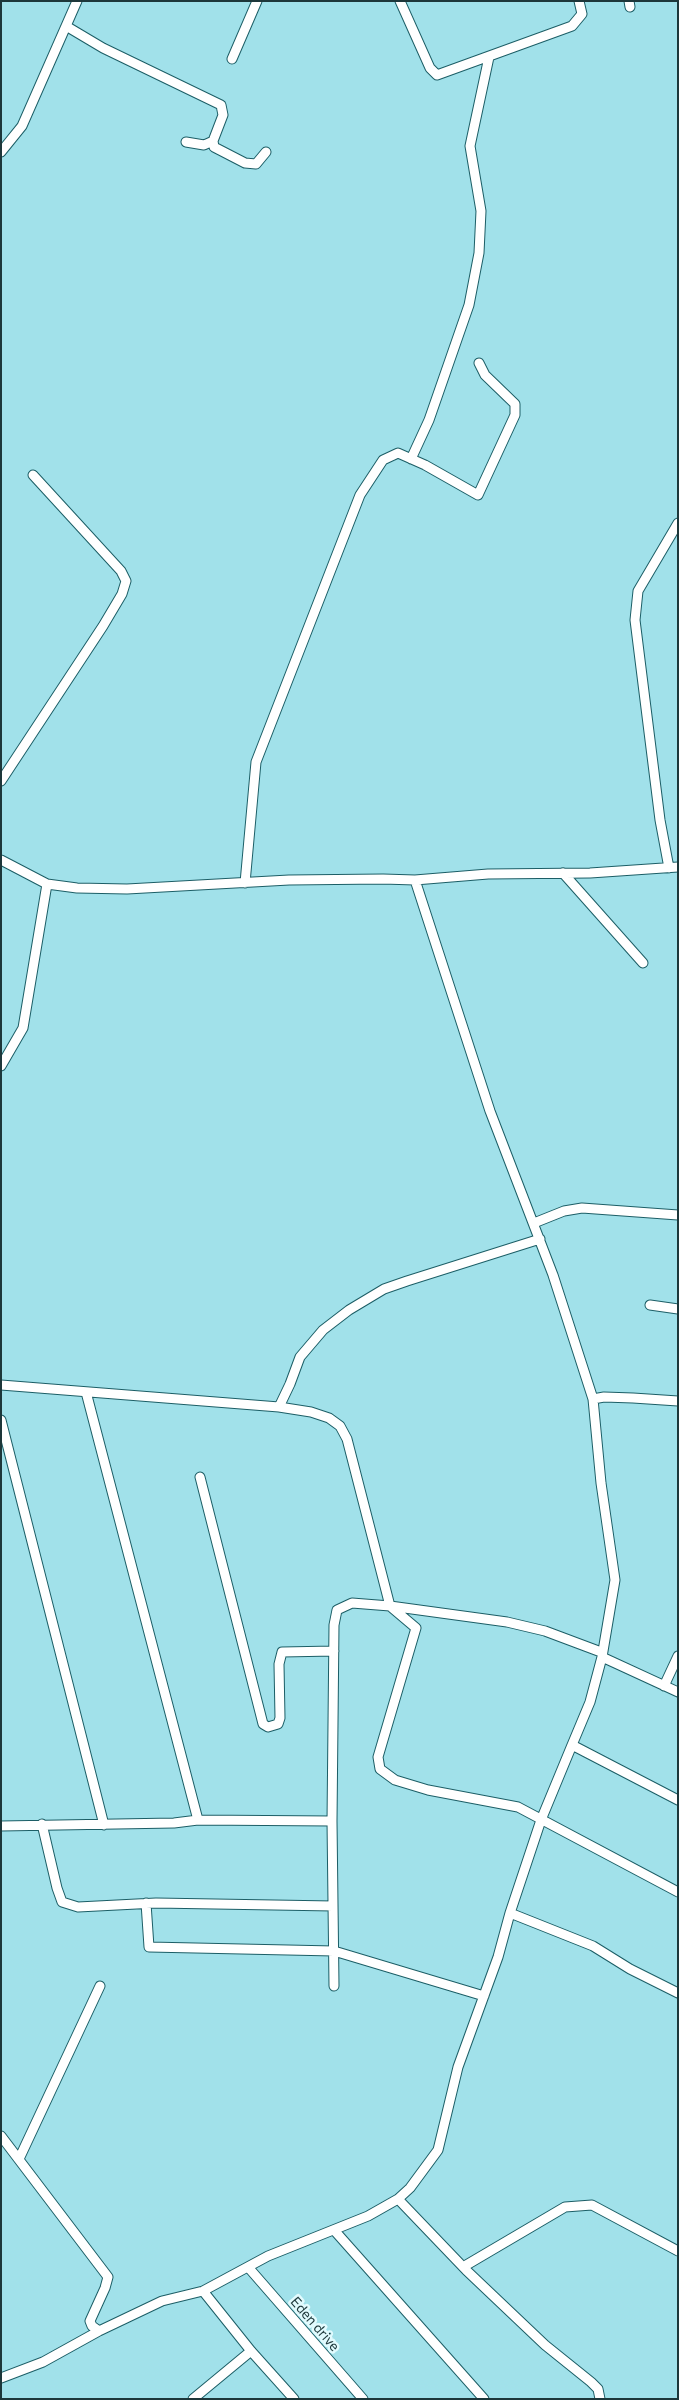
<!DOCTYPE html>
<html>
<head>
<meta charset="utf-8">
<style>
  body { margin:0 }
  #map { position:relative; width:679px; height:2400px; overflow:hidden; background:#a1e1ea; font-family:Commissioner,sans-serif }
  canvas { display:block }
  .frame { position:absolute; inset:0; border:2px solid #1d373a; pointer-events:none }
</style>
</head>
<body>
<div id="map">
<canvas width="679" height="2400"></canvas>
<div class="frame"></div>
</div>
<script>
const c = document.querySelector('canvas').getContext('2d');
c.lineJoin = 'round';
function poly(rows) {
  const path = new Path2D();
  for (const r of rows) {
    path.moveTo(r[0], r[1]);
    for (let i = 2; i < r.length; i += 2) path.lineTo(r[i], r[i + 1]);
  }
  return path;
}
function trace(path, color, width, dash) {
  c.strokeStyle = color;
  c.lineWidth = width;
  c.lineCap = dash ? 'butt' : 'round';
  c.setLineDash(dash || []);
  c.stroke(path);
}
function write(font, color, halo, rows, align = 'center') {
  c.font = font + ' Commissioner,sans-serif';
  c.lineWidth = 5;
  c.setLineDash([]);
  c.textBaseline = 'middle';
  c.strokeStyle = halo;
  c.fillStyle = color;
  for (const [text, x, y, turn = 0] of rows) {
    c.save();
    c.translate(x, y);
    c.rotate((+turn || 0) * Math.PI / 180);
    c.textAlign = isNaN(turn) ? turn : align;
    if (halo) c.strokeText(text, 0, 0);
    c.fillText(text, 0, 0);
    c.restore();
  }
}
const minor = poly([
  [400,1,430,68,437,75,572,26,582,14,579,1],
  [629,1,630,7],
  [66,26,103,48,221,105,223,115,213,141,204,145,186,142],
  [232,59,257,1],
  [213,141,214,147,245,163,256,164,266,152],
  [1,152,22,126,77,1],
  [411,459,429,420,469,305,479,253,481,211,470,146,489,57],
  [1,781,103,626,122,594,126,581,121,571,33,475],
  [1,860,47,884,77,888,127,889,289,880,383,879,415,880,488,874,590,873,678,867],
  [669,868,660,820,635,620,638,591,678,523],
  [563,873,643,963],
  [415,880,490,1111,553,1275,593,1399,601,1483,615,1580,602,1657,590,1702,572,1745,678,1800],
  [245,883,256,762,360,495,383,460,398,453,425,465,478,495,515,415,515,404,485,375,479,363],
  [1,1066,23,1028,47,884],
  [534,1223,564,1211,582,1208,678,1215],
  [650,1305,678,1309],
  [1,1385,279,1407,311,1412,329,1418,340,1426,347,1439,390,1606,416,1628,378,1757,380,1769,395,1780,428,1790,518,1807,678,1892],
  [86,1392,198,1820],
  [593,1399,604,1397,633,1398,678,1401],
  [279,1407,290,1384,300,1357,323,1330,349,1310,384,1289,407,1281,540,1239],
  [1,1420,104,1825],
  [200,1477,263,1724,268,1727,278,1724,280,1718,279,1664,282,1652,334,1651],
  [602,1657,678,1692],
  [664,1686,678,1656],
  [42,1824,57,1888,62,1902,78,1907,156,1903,333,1906],
  [1,1826,174,1823,198,1820,332,1821],
  [146,1903,149,1947,334,1951,484,1996],
  [510,1913,593,1946,630,1969,678,1993],
  [334,1986,332,1821,334,1625,337,1610,352,1603,390,1606,507,1622,545,1631,601,1652],
  [1,2136,108,2277,105,2288,90,2321,92,2326,99,2331],
  [19,2159,100,1986],
  [398,2199,466,2270,545,2345,591,2382,598,2389,600,2399],
  [334,2230,484,2399],
  [248,2267,363,2399],
  [463,2267,565,2207,592,2205,678,2251],
  [203,2291,251,2351,294,2399],
  [1,2378,43,2362,99,2331,162,2301,203,2291,268,2256,368,2216,398,2199,410,2188,438,2150,458,2067,498,1957,510,1913,541,1820,572,1745],
  [193,2399,251,2351]
]);
trace(minor, '#1c5e66', 11);
trace(minor, '#fff', 9);
write('14px', '#1d373a', '#e2fbfe', [
  ["Eden drive",315,2324,49]
]);
</script>
</body>
</html>
